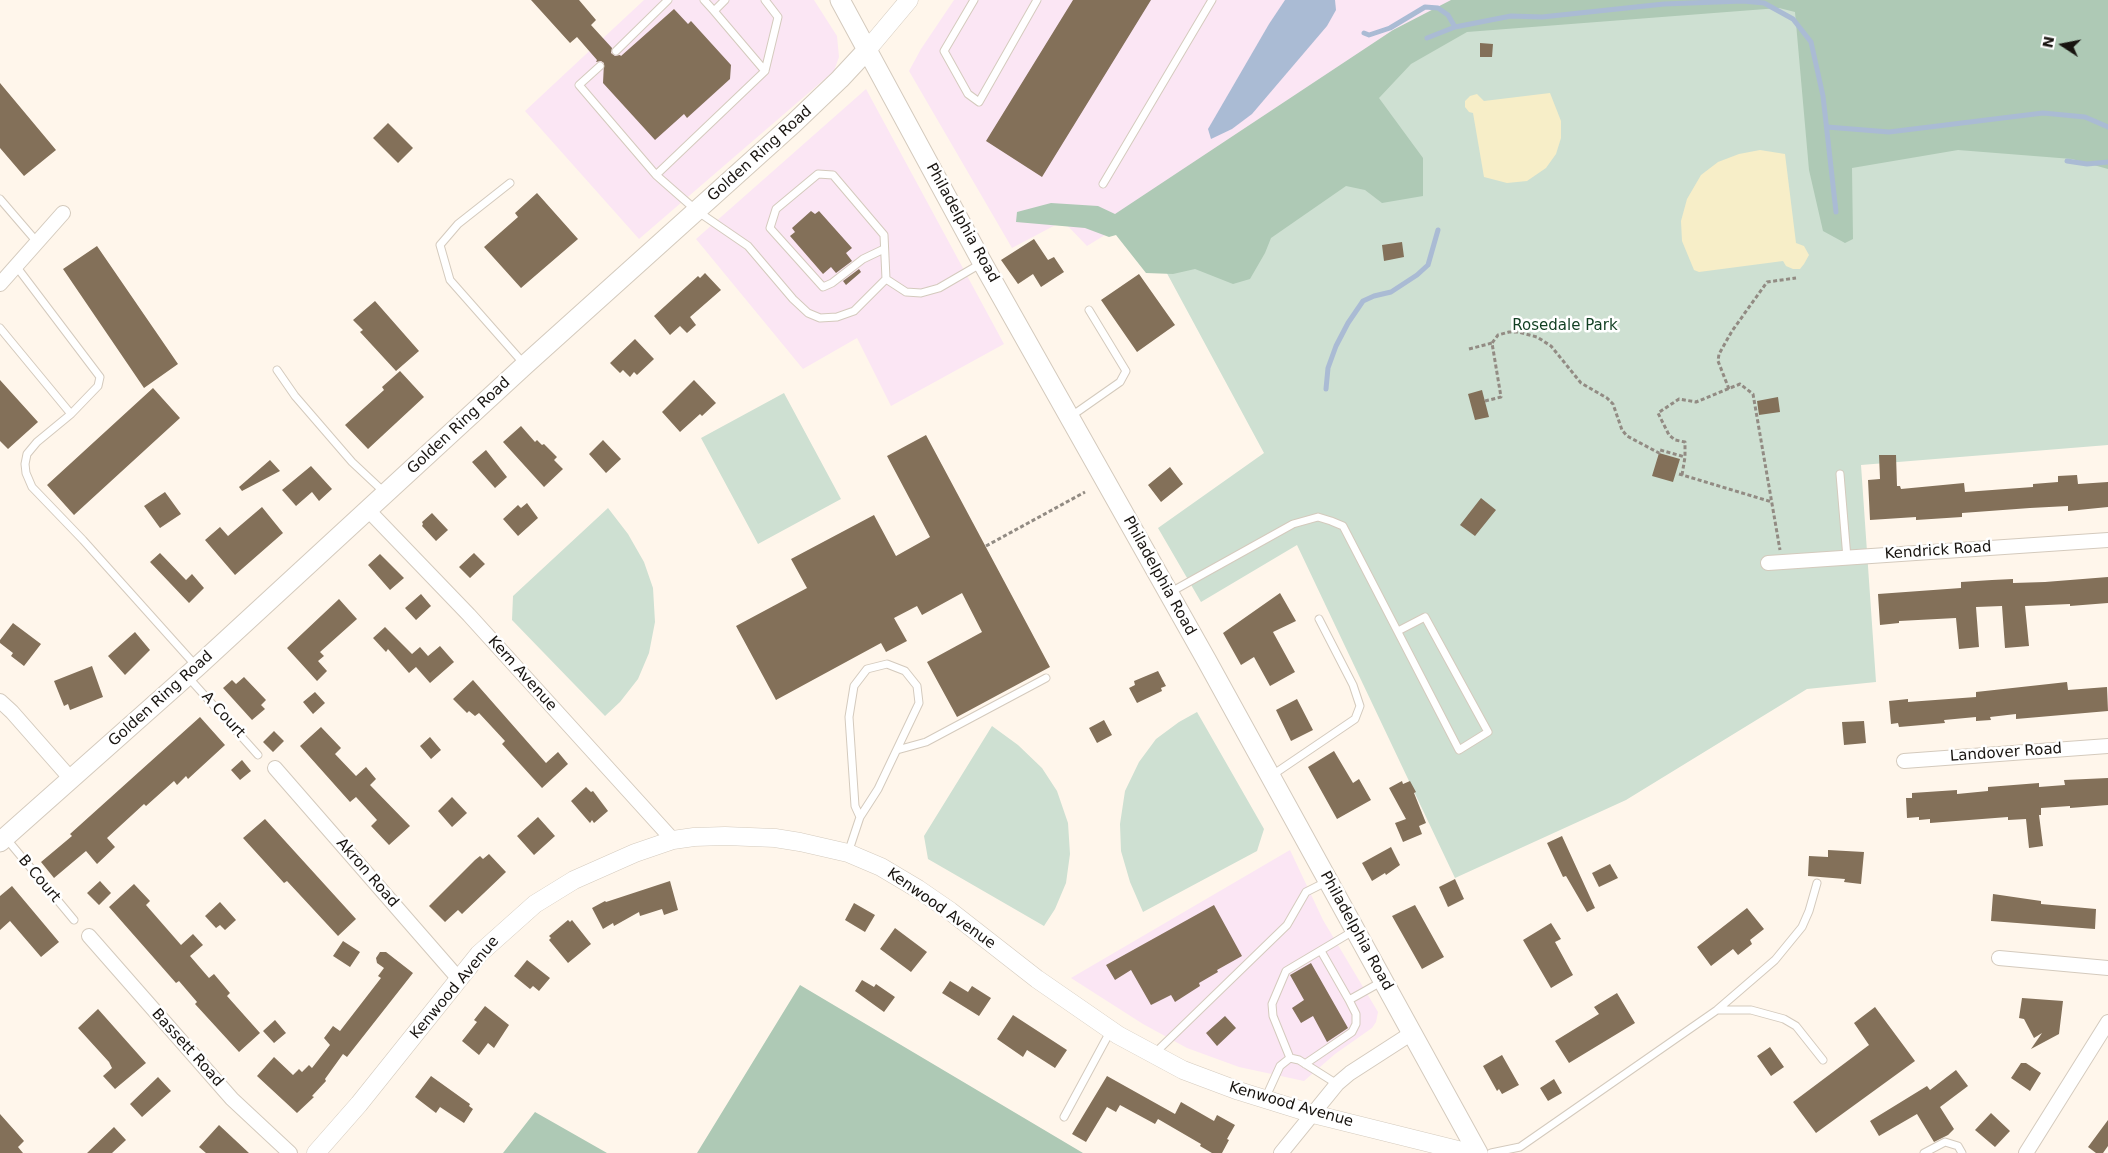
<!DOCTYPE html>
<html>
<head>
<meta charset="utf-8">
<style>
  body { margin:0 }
  #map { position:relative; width:2108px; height:1153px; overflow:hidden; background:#fff6eb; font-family:"DejaVu Sans",sans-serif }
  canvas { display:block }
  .north { position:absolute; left:2038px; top:20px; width:50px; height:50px; -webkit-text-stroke:4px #fff; paint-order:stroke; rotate:281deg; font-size:14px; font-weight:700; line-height:20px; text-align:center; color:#181410 }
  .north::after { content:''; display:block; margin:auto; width:18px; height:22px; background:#181410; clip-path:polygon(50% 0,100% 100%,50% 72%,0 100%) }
</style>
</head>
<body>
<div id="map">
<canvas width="2108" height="1153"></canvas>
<div class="north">N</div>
</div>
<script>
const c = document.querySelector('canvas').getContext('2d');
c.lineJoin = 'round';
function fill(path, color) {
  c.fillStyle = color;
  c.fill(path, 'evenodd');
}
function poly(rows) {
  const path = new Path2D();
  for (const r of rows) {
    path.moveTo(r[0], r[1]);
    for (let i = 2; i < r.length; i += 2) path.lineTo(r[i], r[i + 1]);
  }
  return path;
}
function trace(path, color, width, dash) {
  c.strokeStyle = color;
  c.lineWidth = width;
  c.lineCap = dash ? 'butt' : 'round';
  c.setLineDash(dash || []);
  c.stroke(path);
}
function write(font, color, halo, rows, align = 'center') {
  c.font = font + ' "DejaVu Sans",sans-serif';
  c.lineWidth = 5;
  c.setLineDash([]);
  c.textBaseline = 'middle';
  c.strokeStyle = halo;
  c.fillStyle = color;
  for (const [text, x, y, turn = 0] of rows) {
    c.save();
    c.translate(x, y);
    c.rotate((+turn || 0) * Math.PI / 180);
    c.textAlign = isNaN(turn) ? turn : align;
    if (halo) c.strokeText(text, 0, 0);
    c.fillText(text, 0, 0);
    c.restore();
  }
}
fill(poly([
  [644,0,814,0,837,36,839,57,834,71,639,239,525,111],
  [954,0,1455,0,1136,216,1087,246,1063,221,1012,248,909,71,921,49],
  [866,89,1004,344,891,406,857,338,803,369,696,239],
  [1290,850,1323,920,1378,1012,1376,1022,1372,1028,1335,1054,1304,1081,1239,1067,1187,1048,1143,1024,1071,978]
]), '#fbe6f4');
fill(poly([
  [1455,0,2108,0,2108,445,1861,465,1876,682,1807,689,1626,800,1455,878,1297,545,1201,602,1158,528,1264,453,1136,216],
  [784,393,841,499,758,544,701,438],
  [608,508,628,534,644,562,653,588,655,622,649,653,638,679,620,702,605,716,512,620,513,596],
  [1197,712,1264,829,1257,851,1143,912,1130,882,1121,851,1120,824,1125,791,1139,762,1156,739,1179,722],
  [992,726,1018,745,1042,768,1057,791,1068,823,1070,854,1066,883,1055,909,1044,926,928,859,924,836]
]), '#cee0d2');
fill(poly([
  [1451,0,2108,0,2108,169,2072,159,1958,150,1852,168,1853,239,1845,243,1823,231,1809,170,1795,12,1779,8,1467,32,1411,64,1379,98,1423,158,1423,196,1382,203,1365,190,1346,186,1271,238,1265,253,1250,279,1233,284,1195,269,1173,274,1146,273,1116,235,1109,237,1085,228,1016,222,1017,212,1051,203,1098,206,1115,214,1393,30],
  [800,985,1083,1153,697,1153],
  [535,1112,607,1153,503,1153]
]), '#aec9b5');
fill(poly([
  [1550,93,1561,121,1561,138,1556,154,1546,168,1527,181,1507,183,1484,177,1473,113,1469,112,1465,107,1465,101,1470,96,1477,94,1484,101],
  [1760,150,1785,154,1796,243,1804,246,1809,255,1804,264,1800,269,1793,269,1786,266,1783,261,1699,272,1694,270,1682,241,1681,221,1687,199,1701,175,1718,162,1739,154]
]), '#f7eec8');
fill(poly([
  [1285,0,1335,0,1336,10,1327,26,1252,114,1232,129,1211,139,1208,129,1269,24]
]), '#aabbd4');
trace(poly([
  [1364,33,1369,35,1390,28,1425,7,1438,8,1448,15,1455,27],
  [1427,38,1455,27,1511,16,1542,17,1664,4,1743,1,1764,3,1793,19,1811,42,1823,96,1836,212],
  [1827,127,1889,132,2043,113,2085,117,2108,127],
  [2067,161,2087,164,2108,162],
  [1326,389,1328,368,1336,346,1348,323,1363,301,1374,296,1391,292,1417,275,1428,265,1438,230]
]), '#aabbd4', 5);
fill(poly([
  [531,0,579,0,596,20,591,25,612,48,611,53,615,56,620,55,621,56,674,9,688,24,691,21,731,65,730,79,687,118,684,114,655,140,603,83,604,63,601,61,596,62,597,60,577,37,570,43],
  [1073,0,1151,0,1042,177,986,141],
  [1480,43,1493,44,1492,57,1480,57],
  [0,83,56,150,24,176,0,148],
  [388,123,413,148,398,163,373,138],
  [537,193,578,239,521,288,484,247,518,217,515,213],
  [811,211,815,214,819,211,852,248,846,253,852,261,836,273,831,267,823,274,790,236,795,232,792,228],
  [1034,239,1048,260,1054,257,1064,272,1041,287,1033,274,1018,284,1001,260],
  [1402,242,1404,257,1384,261,1382,245],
  [97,246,178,364,144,388,63,269],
  [859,269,861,272,846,285,843,281],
  [705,273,721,290,690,317,696,325,687,333,680,326,670,335,654,316,698,276,700,278],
  [1139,274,1175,325,1137,352,1101,300],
  [375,301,419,351,396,371,360,332,363,330,353,320],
  [635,339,654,359,637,375,634,372,630,377,623,370,620,373,610,363],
  [400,371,424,397,368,449,345,425,384,390,382,387],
  [0,380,38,422,8,449,0,441],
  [694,380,716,403,702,416,700,414,680,432,662,412],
  [153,388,180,418,74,515,47,485],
  [1482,390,1489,417,1475,420,1468,394],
  [1778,397,1780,412,1759,415,1757,401],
  [521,426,535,442,537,440,542,445,544,444,557,457,554,460,563,469,544,487,503,442],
  [926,435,1050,667,957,717,927,662,982,632,962,593,922,615,917,606,894,618,907,641,886,652,881,643,776,700,736,626,807,588,791,559,874,515,896,556,930,537,887,456],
  [603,440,621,459,606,473,589,454],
  [486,450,507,477,495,488,472,462],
  [1659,453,1680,459,1673,482,1652,476],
  [1879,455,1896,455,1897,486,1900,486,1901,489,1964,483,1965,492,2033,487,2033,484,2058,482,2058,476,2077,475,2078,484,2108,482,2108,507,2068,511,2068,506,2030,508,1962,513,1962,517,1916,520,1916,517,1870,520,1868,480,1880,479],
  [270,460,280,471,242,491,239,487],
  [311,466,332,489,319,501,312,492,296,506,282,490],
  [1170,467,1183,484,1161,502,1148,485],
  [165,492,181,514,160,528,144,506],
  [1481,498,1496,510,1475,536,1460,525],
  [527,503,538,518,518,536,503,519,518,505,521,508],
  [262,507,283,533,235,575,205,540,220,527,228,536],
  [432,513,448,530,436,541,422,526,423,524,422,522],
  [160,553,186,580,192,574,204,588,189,603,150,562],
  [474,553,485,564,470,578,459,567],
  [380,554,404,578,390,590,368,565],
  [2108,577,2108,603,2070,606,2070,604,2025,606,2029,646,2005,648,2002,606,1976,607,1979,647,1959,649,1956,618,1899,621,1899,623,1880,625,1878,594,1961,588,1961,582,1992,580,2013,579,2013,583,2045,582],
  [1280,593,1296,621,1273,632,1295,672,1270,686,1254,657,1241,665,1223,633],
  [421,594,431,606,416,620,405,608],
  [339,599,357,619,320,652,324,656,318,661,327,671,317,681,287,648],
  [13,623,41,644,24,666,11,656,13,653,0,643,0,640],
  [385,627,412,654,420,647,428,656,440,646,454,662,430,683,416,667,409,673,388,649,386,652,373,638],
  [135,632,150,650,125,675,108,656],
  [92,666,103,697,70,710,68,704,64,706,54,681],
  [1158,671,1166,686,1161,688,1162,691,1137,703,1129,688,1135,685,1134,681],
  [244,677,266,700,261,705,265,709,252,720,223,688,232,680,236,684],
  [473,680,546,763,558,752,568,764,542,788,502,744,505,741,479,713,475,716,469,711,467,713,453,699],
  [2067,682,2068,690,2107,687,2108,711,2016,719,2016,714,1990,717,1991,720,1976,721,1976,717,1944,720,1945,723,1899,727,1898,723,1891,724,1889,701,1908,699,1908,702,1976,697,1976,692],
  [315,692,325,703,313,714,303,702],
  [1297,699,1313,730,1291,741,1276,710],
  [200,717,225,745,188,779,186,776,177,785,174,781,146,806,144,804,107,838,115,847,97,864,86,851,54,878,41,862,72,836,70,834],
  [1104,720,1112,735,1097,743,1089,728],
  [1864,721,1866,743,1844,745,1842,722],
  [321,727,341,748,335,754,356,776,366,767,376,779,370,785,410,826,389,845,371,826,377,820,356,797,350,802,300,746],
  [274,731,284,741,273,752,263,742],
  [430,737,441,750,431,759,420,746],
  [1334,751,1353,783,1359,779,1371,800,1337,819,1308,767],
  [242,760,251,771,240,780,231,770],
  [2108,778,2108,805,2070,808,2070,806,2041,808,2041,815,2039,815,2043,846,2029,848,2026,819,2008,820,2008,817,1930,823,1930,819,1919,820,1919,817,1907,818,1906,798,1912,798,1912,793,1957,790,1957,794,1988,791,1988,787,2039,783,2039,787,2065,785,2064,780],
  [1402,781,1403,784,1410,781,1416,792,1414,793,1426,823,1419,826,1422,834,1403,842,1395,823,1406,819,1389,788],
  [586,787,591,792,593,791,608,811,594,823,592,820,590,823,571,801],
  [452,797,467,813,452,827,438,811],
  [538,817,555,836,534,855,517,836],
  [265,819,356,919,338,936,287,881,284,883,243,838],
  [1562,836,1595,908,1587,912,1566,876,1563,877,1547,843],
  [1391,847,1400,865,1386,875,1385,873,1372,881,1362,863],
  [1828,850,1864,852,1861,884,1844,882,1845,879,1808,876,1809,856,1828,857],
  [489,854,506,872,462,914,458,910,445,922,429,906,475,860,480,856,483,859],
  [1610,864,1618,878,1599,887,1592,873],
  [1455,879,1464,899,1448,907,1439,887],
  [100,881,111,893,99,905,87,893],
  [670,881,678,910,664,915,662,909,640,916,639,912,614,926,613,923,603,929,592,908,605,901,606,902],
  [134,884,150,901,146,905,181,945,193,934,203,945,190,956,209,978,214,974,230,993,227,996,260,1033,239,1052,195,1004,197,1002,179,981,176,983,109,907],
  [12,886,59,942,41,957,10,921,0,930,0,896],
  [1993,894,2041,901,2041,904,2096,909,2095,929,1991,921],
  [220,902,236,920,225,930,220,925,216,928,205,916],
  [854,903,875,915,865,932,845,920],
  [1214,905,1242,956,1217,970,1218,972,1199,983,1200,986,1175,1002,1171,995,1151,1005,1131,970,1115,980,1106,965],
  [1415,905,1444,957,1422,969,1392,916],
  [1747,908,1764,929,1750,940,1752,944,1738,955,1733,949,1711,966,1697,947],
  [568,920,570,922,572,920,591,944,568,963,549,940,551,938,549,936],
  [1551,923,1561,939,1555,942,1573,975,1551,988,1523,940],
  [895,928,927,952,911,972,880,949],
  [343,941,360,952,350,967,333,956],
  [380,952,386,952,413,973,347,1057,343,1054,325,1079,326,1081,312,1096,314,1097,297,1113,257,1076,274,1057,293,1075,299,1069,302,1072,309,1065,312,1068,330,1045,324,1038,333,1026,340,1031,381,978,378,976,384,968,377,963,376,958],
  [527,960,550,978,539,991,533,986,530,989,514,976],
  [1311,963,1348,1028,1327,1042,1313,1016,1301,1023,1292,1008,1304,1000,1290,975],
  [862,980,874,987,876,984,895,997,884,1012,855,991],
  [950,981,968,992,972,986,991,998,979,1016,942,993],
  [1617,993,1635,1023,1569,1063,1555,1041,1599,1014,1594,1007],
  [2022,998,2063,1001,2059,1034,2031,1049,2042,1033,2034,1038,2024,1019,2019,1018],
  [485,1006,509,1025,494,1048,488,1043,479,1055,462,1041,477,1022,474,1020],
  [1875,1007,1915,1061,1816,1133,1793,1102,1869,1045,1854,1023],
  [98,1009,146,1063,115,1089,103,1076,112,1068,109,1062,78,1028],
  [1013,1015,1067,1050,1055,1068,1027,1050,1023,1057,997,1039],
  [1225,1016,1236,1028,1217,1046,1206,1033],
  [275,1020,286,1033,274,1043,263,1031],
  [1770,1047,1784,1067,1771,1076,1757,1056],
  [1502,1055,1519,1085,1502,1094,1499,1089,1497,1091,1483,1066],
  [2021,1063,2026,1063,2041,1073,2030,1091,2011,1078],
  [1956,1070,1968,1086,1940,1107,1954,1129,1948,1135,1934,1142,1917,1114,1879,1136,1870,1121,1927,1086,1930,1090],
  [431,1076,470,1104,469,1106,473,1109,464,1123,440,1107,436,1113,415,1097],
  [1107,1076,1175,1114,1181,1102,1214,1121,1217,1115,1235,1125,1227,1139,1229,1140,1222,1153,1212,1153,1200,1146,1201,1144,1158,1119,1155,1124,1120,1105,1116,1112,1107,1107,1086,1142,1072,1134],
  [158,1077,171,1091,142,1117,130,1104],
  [1554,1079,1562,1093,1548,1101,1540,1088],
  [1991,1113,2010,1131,1995,1147,1975,1130],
  [0,1114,24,1141,18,1147,23,1153,0,1153],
  [2108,1120,2108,1146,2103,1153,2096,1153,2088,1147],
  [219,1125,249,1153,206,1153,199,1147],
  [114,1127,126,1140,112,1153,87,1153]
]), '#837059');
const service = poly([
  [704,0,714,11,725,0],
  [974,0,944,51,968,94,979,102,1037,0],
  [714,11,765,71],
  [616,51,668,0],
  [600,66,579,85,656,175,697,211,748,246,793,299,808,313,820,318,837,317,854,311,886,279],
  [656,175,765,71,778,17,765,0],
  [510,183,458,224,440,245,450,280,525,365],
  [1103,184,1212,0],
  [0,199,37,242],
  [884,249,863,259,832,283,823,287,770,228,776,209,818,174,833,175,884,235,886,279,906,292,921,293,939,288,982,263],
  [16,266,100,377,98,386,71,414],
  [0,328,71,414,37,442,27,454,25,464,26,473,32,487,83,540,197,667],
  [277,370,295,396,352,462,384,492],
  [1070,417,1120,382,1126,371,1089,310],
  [1840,474,1847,558],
  [1169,593,1293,524,1318,517,1331,521,1343,526,1459,750,1488,732,1425,617,1398,631],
  [188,677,258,755],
  [897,750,926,742,1046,678],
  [1271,776,1355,719,1360,706,1353,685,1319,619],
  [5,837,74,920],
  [848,853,860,817,878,789,919,703,917,686,905,671,887,664,867,669,854,686,849,717,855,806,860,817],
  [1321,951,1349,1000],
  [1717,1010,1751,1010,1784,1019,1796,1026,1823,1060],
  [1155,1053,1287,925,1306,892,1328,881],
  [1290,1058,1273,1016,1272,1004,1286,971,1355,930],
  [1305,1064,1352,1032,1356,1024,1356,1014,1349,1000,1383,981],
  [1265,1099,1280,1066,1290,1058,1299,1060,1337,1084],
  [1064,1117,1111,1030],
  [1491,1153,1520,1147,1717,1010,1775,960,1802,927,1809,911,1817,883],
  [1924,1153,1945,1142,1958,1146,1962,1153]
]);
const minor = poly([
  [0,284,63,213],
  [368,510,469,615,673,840],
  [1768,563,2108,540],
  [0,701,12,712,71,779],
  [1904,761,2108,746],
  [275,768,458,978],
  [89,936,232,1099,290,1153],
  [1999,958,2108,968],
  [1281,1153,1337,1084,1350,1073,1412,1033],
  [2026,1153,2108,1022]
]);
const tertiary = poly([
  [867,50,909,0],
  [316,1153,359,1104,479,954,535,904,574,880,635,853,673,840,694,837,725,836,775,838,800,842,848,853,881,867,918,889,950,911,1037,979,1118,1035,1183,1070,1239,1091,1313,1114,1470,1153]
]);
const secondary = poly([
  [840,0,982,262,1207,661,1478,1153],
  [0,842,197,667,525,365,794,123,840,79,867,50]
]);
trace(service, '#d4cabd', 9);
trace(minor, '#d4cabd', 16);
trace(tertiary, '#d4cabd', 19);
trace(secondary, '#d4cabd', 21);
trace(poly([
  [1469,349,1492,343],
  [1729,389,1718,361,1719,354,1732,331,1767,282,1796,278],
  [1485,401,1501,397,1492,343,1498,335,1509,332,1518,332,1537,337,1551,346,1581,383,1607,398,1613,404,1622,430,1627,436,1659,453,1660,450,1685,457],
  [1679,474,1772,502],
  [1682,475,1685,457,1685,442,1675,440,1669,435,1658,413,1679,399,1696,402,1740,384,1753,394,1780,550],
  [986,546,1085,492]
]), '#928b83', 3, [4, 2.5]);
trace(service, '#fff', 7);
trace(minor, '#fff', 14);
trace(tertiary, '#fff', 18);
trace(secondary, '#fff', 19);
write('15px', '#181410', '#fff', [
  ["Golden Ring Road",760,154,-42],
  ["Philadelphia Road",962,223,61],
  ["Golden Ring Road",459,426,-43],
  ["Kendrick Road",1938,551,-4],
  ["Philadelphia Road",1159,576,61],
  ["Kern Avenue",522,674,48],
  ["Golden Ring Road",161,699,-42],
  ["A Court",223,715,48],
  ["Landover Road",2006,753,-4],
  ["Akron Road",367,873,49],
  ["B Court",39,879,50],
  ["Kenwood Avenue",941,909,35],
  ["Philadelphia Road",1356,931,61],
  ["Kenwood Avenue",455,988,-50],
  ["Bassett Road",187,1048,48],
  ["Kenwood Avenue",1291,1105,16]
]);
write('15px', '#113f22', '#fff', [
  ["Rosedale Park",1565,326]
]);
</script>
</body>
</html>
